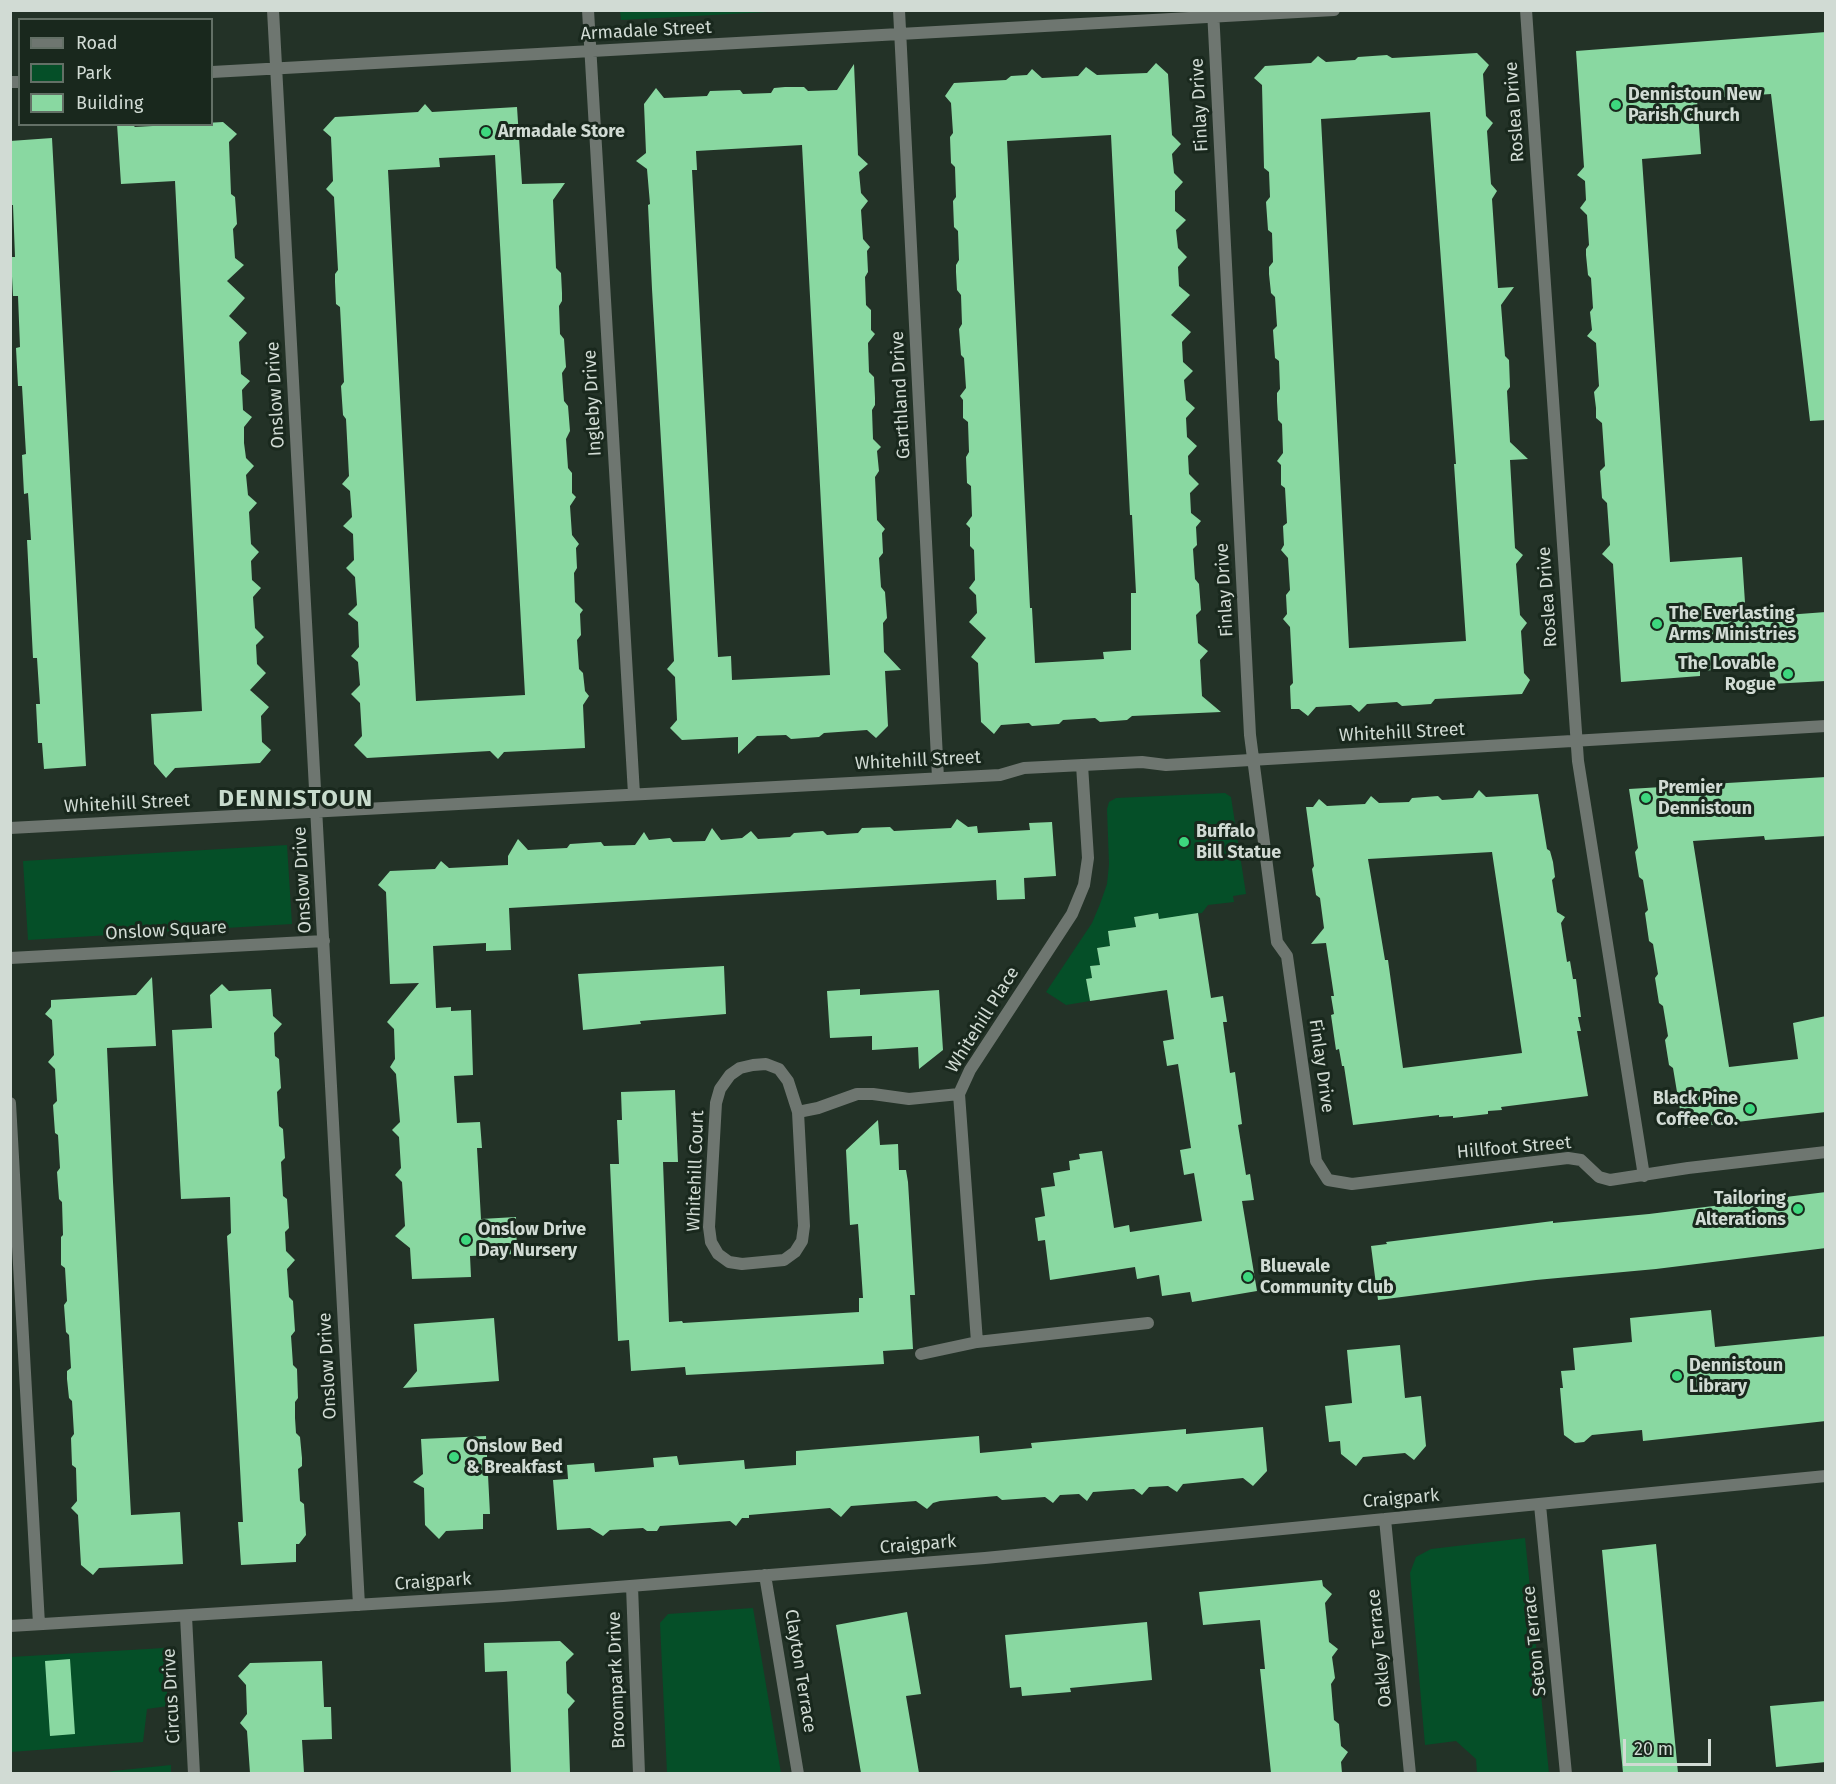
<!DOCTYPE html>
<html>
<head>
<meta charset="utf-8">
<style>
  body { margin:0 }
  #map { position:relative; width:1836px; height:1784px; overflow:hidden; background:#233227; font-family:"Fira Sans",sans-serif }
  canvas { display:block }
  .frame { position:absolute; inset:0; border:12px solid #d1dbd4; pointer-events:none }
  .legend { position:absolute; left:18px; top:18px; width:195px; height:108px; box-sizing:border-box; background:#19281d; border:2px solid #637066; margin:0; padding:8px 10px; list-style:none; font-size:18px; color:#d1dbd4 }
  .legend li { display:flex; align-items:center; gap:12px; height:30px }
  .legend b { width:30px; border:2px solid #637066 }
  .scale { position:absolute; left:1623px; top:1739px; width:88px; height:27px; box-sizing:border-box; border:3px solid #d1dbd4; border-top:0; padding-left:8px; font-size:18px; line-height:21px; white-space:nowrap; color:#d1dbd4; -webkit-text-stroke:4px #19281d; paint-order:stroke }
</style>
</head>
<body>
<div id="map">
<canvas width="1836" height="1784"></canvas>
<div class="frame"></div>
<ul class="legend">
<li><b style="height:8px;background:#6e7670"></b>Road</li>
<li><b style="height:16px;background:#054f28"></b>Park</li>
<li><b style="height:16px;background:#89d8a1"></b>Building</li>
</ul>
<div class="scale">20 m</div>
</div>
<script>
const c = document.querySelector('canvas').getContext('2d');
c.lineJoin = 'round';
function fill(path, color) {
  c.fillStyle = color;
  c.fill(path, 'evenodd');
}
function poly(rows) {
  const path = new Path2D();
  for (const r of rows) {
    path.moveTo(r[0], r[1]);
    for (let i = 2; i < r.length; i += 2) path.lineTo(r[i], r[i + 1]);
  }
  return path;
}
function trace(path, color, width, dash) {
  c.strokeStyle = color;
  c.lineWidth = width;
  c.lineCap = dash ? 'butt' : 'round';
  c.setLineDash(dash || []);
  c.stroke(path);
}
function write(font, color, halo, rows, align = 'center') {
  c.font = font + ' "Fira Sans",sans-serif';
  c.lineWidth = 6;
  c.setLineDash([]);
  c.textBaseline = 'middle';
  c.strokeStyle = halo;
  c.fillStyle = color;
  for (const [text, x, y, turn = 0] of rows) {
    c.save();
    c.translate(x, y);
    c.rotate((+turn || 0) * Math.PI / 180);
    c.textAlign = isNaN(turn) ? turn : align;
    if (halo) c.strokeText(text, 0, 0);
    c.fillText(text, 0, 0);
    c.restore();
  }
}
fill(poly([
  [620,11,620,10,786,11,621,20],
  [1225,793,1231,797,1246,894,1233,896,1234,902,1208,905,1202,913,1182,916,1159,923,1158,913,1134,917,1136,927,1108,931,1110,946,1097,948,1100,965,1090,966,1092,978,1086,979,1090,1001,1066,1005,1046,992,1092,923,1100,904,1107,884,1109,864,1107,809,1109,802,1116,798],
  [287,845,292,924,28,940,23,861],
  [1525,1538,1549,1773,1477,1773,1476,1759,1456,1741,1425,1745,1410,1573,1416,1557,1431,1549],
  [753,1608,781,1773,667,1773,660,1623,668,1614],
  [164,1648,168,1706,147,1709,143,1742,11,1752,11,1657],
  [171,1765,171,1773,104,1773,113,1771]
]), '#054f28');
fill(poly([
  [1826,32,1826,420,1810,421,1771,94,1697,99,1701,154,1642,159,1670,562,1742,557,1746,618,1826,612,1826,681,1771,684,1769,666,1700,671,1700,676,1621,682,1613,564,1602,554,1610,545,1607,503,1602,498,1600,471,1605,466,1602,423,1596,418,1596,408,1594,392,1599,386,1596,343,1587,336,1592,330,1590,312,1593,308,1591,278,1588,275,1586,255,1586,249,1589,245,1587,215,1580,208,1586,200,1585,181,1577,175,1584,167,1576,51],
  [1477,53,1489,65,1483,74,1486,116,1493,123,1487,131,1491,184,1497,191,1492,199,1498,288,1514,287,1501,305,1505,356,1509,360,1510,387,1507,391,1510,442,1528,459,1510,460,1515,548,1523,555,1516,564,1520,615,1527,623,1521,631,1524,673,1530,680,1522,694,1435,699,1431,704,1402,706,1397,702,1367,704,1359,712,1351,705,1316,707,1308,716,1299,709,1291,709,1290,686,1293,683,1290,627,1283,619,1287,614,1286,595,1290,590,1288,558,1281,550,1284,545,1283,526,1287,523,1285,488,1281,485,1281,465,1277,461,1283,453,1282,424,1278,420,1277,401,1277,393,1280,389,1279,361,1275,358,1273,330,1277,326,1275,297,1271,293,1269,274,1269,267,1273,262,1272,233,1268,230,1266,202,1270,197,1269,172,1264,168,1262,85,1254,78,1265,66,1311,63,1318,56,1326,62,1355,60,1358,57,1387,55,1392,58],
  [1430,112,1456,464,1454,464,1466,641,1349,648,1321,119],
  [1156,63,1168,74,1172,135,1181,144,1172,154,1174,173,1183,182,1175,191,1175,211,1186,220,1176,230,1178,248,1187,257,1178,267,1179,286,1190,295,1171,315,1191,332,1182,342,1183,362,1193,371,1184,380,1186,400,1195,408,1186,418,1187,437,1197,446,1188,456,1189,474,1199,484,1190,493,1191,513,1201,521,1196,527,1197,545,1193,549,1195,579,1199,584,1201,610,1196,615,1198,643,1208,651,1200,660,1202,696,1221,712,1132,716,1127,720,1100,722,1095,718,1063,720,1059,724,1032,726,1029,723,1001,725,994,734,981,722,978,663,971,657,986,638,969,622,977,613,976,595,969,588,975,580,974,550,970,546,970,528,966,524,972,516,971,486,967,483,966,457,969,452,968,422,963,418,963,400,960,396,966,388,964,358,961,355,959,329,962,324,961,295,957,290,956,272,956,265,959,260,958,231,954,227,953,201,956,197,955,167,951,163,950,137,953,133,951,103,945,96,954,83,1006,80,1011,76,1027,75,1032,69,1042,78,1078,76,1086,67,1097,75,1147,73],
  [1111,135,1130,515,1132,515,1136,593,1131,593,1131,650,1103,652,1104,659,1035,663,1032,608,1030,608,1007,141],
  [854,64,858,155,868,164,859,172,861,193,868,201,861,210,863,239,870,247,867,251,868,272,865,277,866,305,871,310,871,330,875,334,868,343,869,372,874,377,875,398,875,405,872,410,873,439,881,447,877,451,879,471,875,477,877,520,885,529,882,533,883,553,879,558,881,587,885,592,887,618,883,623,884,652,901,670,885,671,888,726,876,738,867,730,824,733,819,737,791,739,786,735,757,736,738,754,738,737,682,740,670,728,677,720,675,677,667,669,674,661,652,289,648,205,650,204,647,169,636,161,646,153,644,104,656,88,664,98,707,96,710,91,740,90,743,94,771,93,774,88,785,87,804,87,808,91,837,90],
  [802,145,830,675,732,680,731,656,718,657,692,170,697,170,696,151],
  [425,104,432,112,517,107,522,184,565,183,553,200,556,268,561,273,562,293,562,301,559,306,560,334,564,339,566,367,562,373,564,401,568,406,570,431,566,439,568,468,572,473,572,493,576,497,570,506,572,535,579,544,576,548,577,568,574,573,575,602,583,610,580,614,581,635,577,640,579,669,583,673,585,691,589,696,583,705,585,748,504,752,498,759,490,751,367,758,354,745,362,736,360,703,351,694,360,685,358,662,351,656,359,647,358,622,348,614,357,605,355,577,346,568,354,560,353,534,343,526,352,517,350,491,342,484,349,476,346,419,343,415,341,386,344,382,340,307,336,304,335,282,335,274,338,270,334,197,326,189,333,181,331,137,323,130,335,117,418,112],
  [495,155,525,695,416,701,388,170,440,167,439,158],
  [223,122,237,134,229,142,231,194,235,197,237,224,233,229,235,258,244,265,227,281,245,298,229,316,247,333,239,342,241,374,250,381,242,390,243,410,252,417,244,427,244,443,246,458,254,466,246,475,248,495,257,503,249,512,251,544,259,552,251,561,252,580,261,588,253,597,255,628,264,637,256,645,257,664,266,673,250,690,269,707,261,716,262,742,271,750,260,763,175,768,166,778,154,764,151,714,202,711,175,181,121,184,117,124,132,124,135,127],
  [52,138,86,766,44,769,42,743,38,743,36,704,40,704,37,658,33,658,27,540,31,540,28,493,24,494,22,455,26,454,22,386,18,386,16,348,20,347,18,296,13,296,11,257,15,257,13,205,10,205,10,141],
  [1826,777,1826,836,1765,840,1764,836,1693,841,1729,1067,1798,1059,1793,1023,1826,1016,1826,1112,1683,1128,1673,1068,1669,1065,1665,1040,1668,1036,1663,1006,1659,1003,1655,978,1658,974,1653,944,1649,941,1645,913,1648,910,1643,880,1639,877,1635,852,1638,848,1629,789],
  [1479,790,1486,797,1538,794,1547,849,1550,851,1553,862,1555,877,1552,880,1557,912,1565,917,1561,923,1567,962,1570,961,1573,979,1576,979,1581,1017,1578,1017,1581,1031,1577,1031,1588,1096,1501,1107,1502,1110,1488,1111,1488,1114,1453,1118,1453,1116,1439,1117,1439,1115,1353,1125,1344,1066,1342,1066,1339,1049,1336,1050,1331,1015,1334,1014,1331,996,1334,996,1326,943,1311,944,1324,928,1320,898,1316,895,1312,869,1314,866,1306,807,1313,807,1319,799,1327,806,1365,804,1371,796,1379,803,1409,802,1412,798,1438,796,1442,800,1473,798],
  [1492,852,1522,1053,1403,1068,1388,960,1385,960,1368,859],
  [957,819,968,827,977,826,978,833,1030,830,1029,823,1052,822,1056,876,1024,878,1025,899,997,900,996,880,509,908,511,950,486,951,486,943,433,946,436,1008,451,1007,451,1011,471,1010,473,1075,454,1076,457,1123,480,1122,482,1148,477,1148,481,1219,516,1217,517,1254,470,1256,471,1277,412,1279,410,1248,395,1236,405,1226,402,1182,395,1175,401,1168,399,1137,392,1130,400,1122,396,1074,390,1067,395,1059,394,1029,387,1022,419,983,390,984,386,892,378,885,390,871,435,869,441,861,449,868,508,865,508,856,518,839,528,850,567,848,570,844,601,842,604,846,635,845,644,832,649,840,670,838,673,842,705,841,712,828,721,840,742,838,751,831,758,839,790,837,794,833,823,831,827,835,858,833,862,828,890,827,894,831,951,828],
  [1158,913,1159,919,1198,913,1211,998,1223,996,1227,1022,1223,1022,1230,1073,1235,1072,1242,1124,1238,1125,1246,1175,1250,1174,1254,1200,1242,1201,1257,1291,1192,1302,1190,1292,1162,1296,1159,1275,1137,1279,1135,1267,1050,1280,1045,1240,1038,1241,1035,1218,1045,1216,1041,1188,1055,1186,1053,1173,1070,1170,1069,1161,1080,1159,1079,1154,1102,1151,1114,1228,1129,1225,1130,1232,1202,1221,1194,1173,1184,1175,1180,1150,1191,1148,1178,1064,1167,1066,1163,1041,1174,1039,1167,990,1090,1001,1086,979,1092,978,1090,966,1100,965,1097,948,1110,946,1108,931,1136,927,1134,917],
  [724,966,726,1014,640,1021,641,1024,583,1030,578,974],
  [152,977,156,1046,107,1048,113,1182,131,1515,180,1512,183,1564,99,1568,93,1575,81,1565,78,1515,71,1508,77,1501,76,1468,72,1465,71,1438,74,1434,72,1401,69,1398,67,1379,67,1371,71,1368,69,1335,66,1332,64,1305,67,1301,65,1268,61,1265,61,1237,63,1235,62,1202,59,1199,57,1172,60,1168,58,1135,55,1133,53,1105,57,1101,55,1069,48,1062,54,1055,52,1020,45,1014,51,1007,51,1000,136,995],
  [222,984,229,991,271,989,273,1016,282,1024,274,1033,275,1056,279,1059,281,1088,277,1092,279,1126,283,1129,285,1158,281,1162,283,1196,287,1199,289,1228,285,1232,286,1251,295,1260,287,1269,289,1297,293,1301,295,1331,291,1336,292,1350,293,1365,297,1369,298,1398,295,1402,295,1418,296,1433,300,1437,302,1458,302,1466,298,1469,300,1501,304,1504,306,1535,299,1544,296,1544,296,1562,241,1565,238,1522,243,1522,227,1236,231,1233,230,1197,181,1199,172,1030,212,1028,210,995],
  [860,989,860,995,939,990,943,1050,919,1069,918,1047,872,1050,872,1036,830,1038,827,991],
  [675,1090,678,1162,663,1162,669,1322,682,1321,683,1323,859,1312,859,1298,863,1298,858,1224,850,1225,846,1150,878,1120,880,1145,898,1144,899,1170,906,1170,908,1182,915,1295,910,1295,913,1349,883,1351,884,1364,686,1375,685,1367,631,1371,629,1340,618,1341,610,1164,619,1164,617,1120,622,1120,621,1092],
  [1826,1192,1826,1248,1656,1269,1536,1280,1378,1300,1371,1246,1387,1244,1386,1242,1553,1221,1553,1223,1649,1214],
  [1711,1310,1715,1347,1826,1336,1826,1421,1643,1441,1642,1430,1592,1435,1584,1442,1575,1443,1564,1435,1560,1388,1563,1388,1561,1371,1575,1370,1573,1348,1632,1342,1630,1318],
  [494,1318,499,1381,403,1388,417,1371,414,1324],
  [1400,1345,1405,1398,1421,1396,1426,1446,1414,1460,1405,1453,1363,1457,1356,1466,1341,1454,1340,1441,1329,1442,1325,1406,1352,1403,1347,1350],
  [1263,1427,1267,1471,1253,1486,1243,1478,1183,1484,1177,1492,1168,1486,1149,1487,1142,1495,1134,1489,1093,1492,1087,1501,1079,1494,1060,1495,1053,1503,1045,1497,1002,1500,997,1496,940,1501,933,1503,927,1509,916,1501,851,1506,841,1517,830,1508,749,1515,749,1518,742,1518,736,1526,730,1521,660,1526,657,1531,647,1531,643,1528,610,1530,603,1536,590,1528,557,1530,553,1480,568,1479,567,1465,594,1463,595,1472,654,1467,653,1458,677,1456,679,1465,744,1460,745,1469,796,1465,796,1451,979,1436,980,1453,1032,1448,1031,1443,1186,1429,1186,1434],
  [486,1436,490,1514,483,1514,483,1529,446,1531,439,1539,425,1525,424,1488,413,1482,423,1474,421,1439],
  [1656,1544,1678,1773,1623,1773,1602,1550],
  [1322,1580,1323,1586,1332,1594,1325,1603,1329,1642,1338,1649,1332,1657,1335,1678,1331,1684,1334,1720,1339,1724,1341,1746,1348,1752,1341,1762,1342,1773,1271,1773,1260,1669,1265,1669,1260,1620,1203,1625,1199,1592],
  [907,1612,921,1694,906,1696,919,1773,861,1773,836,1625],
  [1147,1622,1152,1680,1070,1688,1071,1692,1022,1696,1021,1687,1010,1688,1005,1635],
  [560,1641,574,1654,566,1662,567,1693,575,1701,568,1709,570,1773,511,1773,507,1671,485,1672,484,1643],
  [70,1659,75,1734,50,1736,45,1661],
  [322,1661,324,1707,331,1707,332,1739,302,1740,304,1773,250,1773,247,1731,240,1723,247,1714,246,1685,238,1676,250,1663],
  [1826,1701,1826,1762,1776,1767,1770,1706]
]), '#89d8a1');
trace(poly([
  [273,10,359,1605],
  [588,10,634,794],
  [899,10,938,778],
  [1213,10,1250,735,1277,942,1287,956,1316,1161,1328,1180,1352,1184,1568,1158,1581,1160,1599,1177,1610,1180,1688,1168,1826,1152],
  [1526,10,1578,761,1644,1176],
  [212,72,1334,10],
  [10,82,20,82],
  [10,828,1000,775,1024,768,1142,762,1166,765,1826,726],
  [10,958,324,941],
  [10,1103,39,1624],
  [798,1112,804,1226,802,1241,795,1252,784,1260,742,1264,729,1262,718,1254,711,1242,709,1227,716,1103,720,1089,730,1075,740,1068,753,1065,766,1064,779,1069,788,1081,798,1112,818,1108,857,1094,873,1094,909,1099,959,1094],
  [977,1342,959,1094,970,1070,1072,914,1084,885,1088,858,1082,765],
  [921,1354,977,1342,1148,1323],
  [1540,1505,1566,1774],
  [1385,1519,1410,1774],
  [765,1575,798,1774],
  [632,1586,639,1774],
  [186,1616,194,1774],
  [10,1626,503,1596,985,1558,1826,1476]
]), '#6e7670', 12);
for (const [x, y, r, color] of [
  [1616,105,6,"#3dd77e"],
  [486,132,6,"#3dd77e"],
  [1657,624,6,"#3dd77e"],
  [1788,674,6,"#3dd77e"],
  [1646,798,6,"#3dd77e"],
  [1184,842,6,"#3dd77e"],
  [1750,1109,6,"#3dd77e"],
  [1798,1209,6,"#3dd77e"],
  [466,1240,6,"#3dd77e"],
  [1248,1277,6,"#3dd77e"],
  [1677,1376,6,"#3dd77e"],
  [454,1457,6,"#3dd77e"]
]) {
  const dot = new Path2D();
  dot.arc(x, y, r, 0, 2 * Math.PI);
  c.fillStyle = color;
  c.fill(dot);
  trace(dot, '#19281d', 2);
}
write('18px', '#d1dbd4', '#19281d', [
  ["Armadale Street",646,31,-3],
  ["Finlay Drive",1200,105,-93],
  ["Roslea Drive",1515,112,-94],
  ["Onslow Drive",276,395,-93],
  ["Garthland Drive",901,395,-93],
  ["Ingleby Drive",593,403,-93],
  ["Finlay Drive",1225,590,-93],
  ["Roslea Drive",1548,597,-94],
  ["Whitehill Street",1402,733,-3],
  ["Whitehill Street",918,761,-3],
  ["Whitehill Street",127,804,-3],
  ["Onslow Drive",303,880,-93],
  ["Onslow Square",166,931,-3],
  ["Whitehill Place",983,1020,-58],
  ["Finlay Drive",1321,1066,82],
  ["Hillfoot Street",1514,1148,-5],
  ["Whitehill Court",696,1171,-88],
  ["Onslow Drive",328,1366,-93],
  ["Craigpark",1401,1499,-5],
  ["Craigpark",918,1545,-5],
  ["Craigpark",433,1582,-4],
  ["Seton Terrace",1535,1641,-96],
  ["Oakley Terrace",1380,1648,-96],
  ["Clayton Terrace",800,1671,81],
  ["Broompark Drive",617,1680,-92],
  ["Circus Drive",172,1696,-93]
]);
write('bold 18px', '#d1dbd4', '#19281d', [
  ["Dennistoun New",1628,95],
  ["Parish Church",1628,116],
  ["Armadale Store",498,132],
  ["The Everlasting",1669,614],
  ["Arms Ministries",1669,635],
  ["The Lovable",1776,664,"right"],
  ["Rogue",1776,685,"right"],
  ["Premier",1658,788],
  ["Dennistoun",1658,809],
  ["Buffalo",1196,832],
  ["Bill Statue",1196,853],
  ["Black Pine",1738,1099,"right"],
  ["Coffee Co.",1738,1120,"right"],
  ["Tailoring",1786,1199,"right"],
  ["Alterations",1786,1220,"right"],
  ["Onslow Drive",478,1230],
  ["Day Nursery",478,1251],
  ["Bluevale",1260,1267],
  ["Community Club",1260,1288],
  ["Dennistoun",1689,1366],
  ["Library",1689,1387],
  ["Onslow Bed",466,1447],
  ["& Breakfast",466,1468]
], 'left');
c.letterSpacing = '1.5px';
write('bold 24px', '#c8dccd', '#19281d', [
  ["DENNISTOUN",296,799]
]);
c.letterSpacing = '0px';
</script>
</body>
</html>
